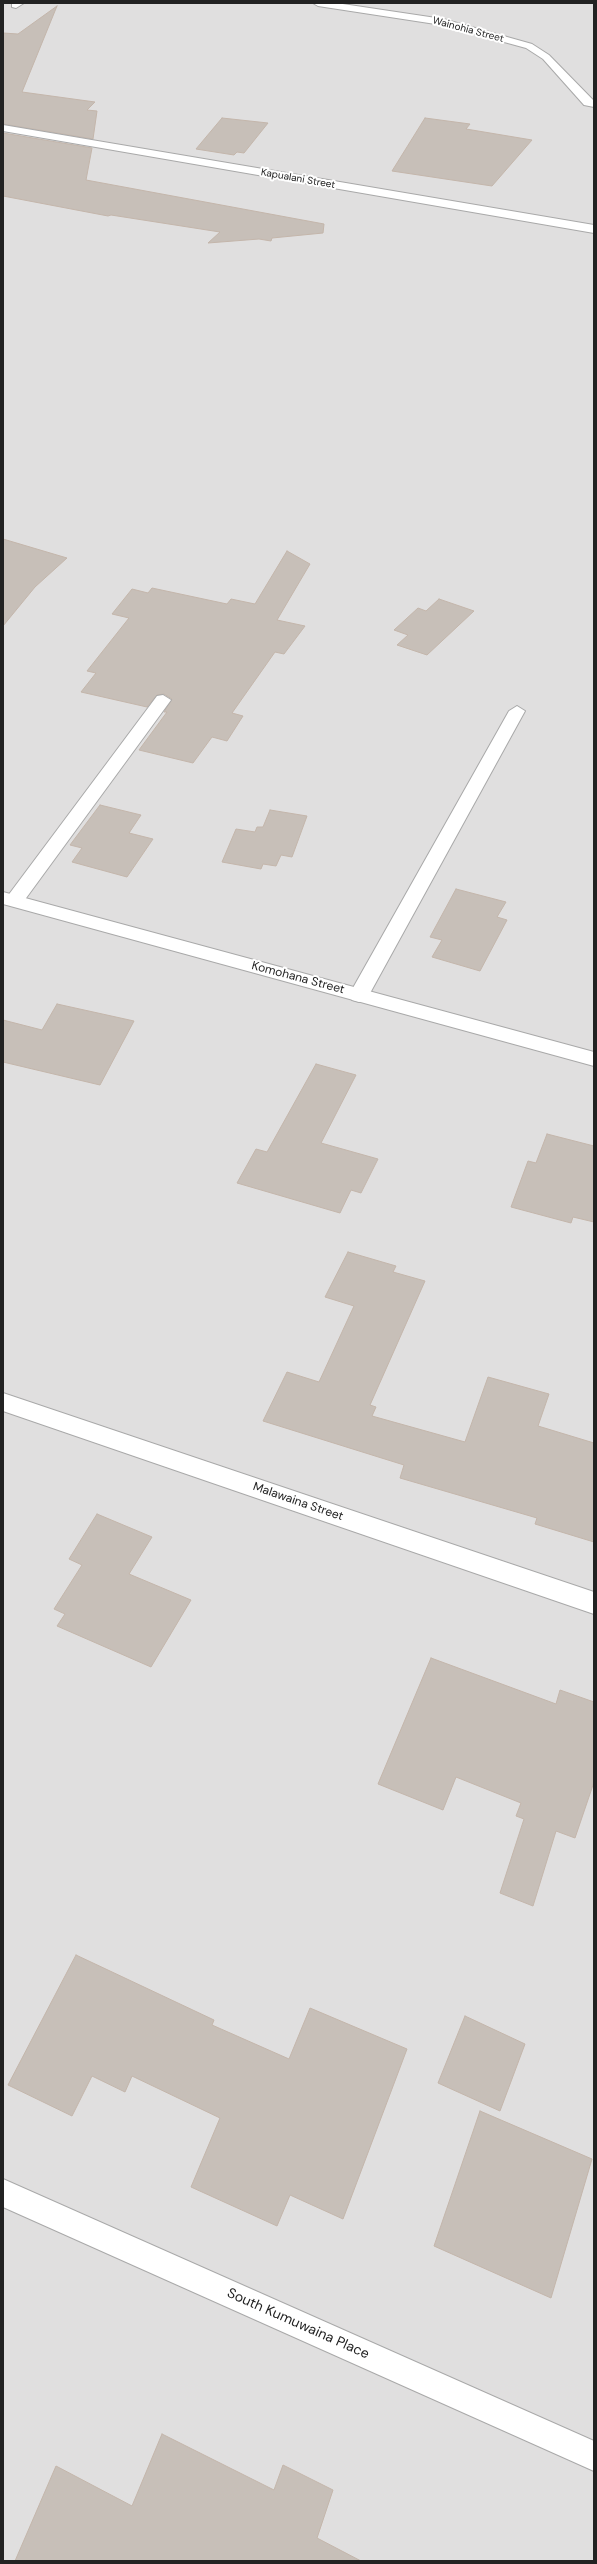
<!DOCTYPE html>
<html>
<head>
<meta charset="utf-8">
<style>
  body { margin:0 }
  #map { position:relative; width:597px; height:2564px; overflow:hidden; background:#f2efe9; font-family:"DM Sans",sans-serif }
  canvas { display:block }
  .frame { position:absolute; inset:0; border:4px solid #222; pointer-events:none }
</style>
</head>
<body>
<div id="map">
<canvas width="597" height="2564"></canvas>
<div class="frame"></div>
</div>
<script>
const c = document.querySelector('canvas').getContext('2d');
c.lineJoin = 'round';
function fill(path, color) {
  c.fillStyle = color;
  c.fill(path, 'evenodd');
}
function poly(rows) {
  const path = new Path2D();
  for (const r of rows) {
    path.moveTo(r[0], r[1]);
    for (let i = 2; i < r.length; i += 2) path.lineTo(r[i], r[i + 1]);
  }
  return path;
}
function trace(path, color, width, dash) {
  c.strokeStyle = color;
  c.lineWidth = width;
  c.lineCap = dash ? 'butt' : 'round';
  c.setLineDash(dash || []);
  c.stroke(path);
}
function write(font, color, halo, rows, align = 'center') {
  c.font = font + ' "DM Sans",sans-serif';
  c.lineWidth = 4;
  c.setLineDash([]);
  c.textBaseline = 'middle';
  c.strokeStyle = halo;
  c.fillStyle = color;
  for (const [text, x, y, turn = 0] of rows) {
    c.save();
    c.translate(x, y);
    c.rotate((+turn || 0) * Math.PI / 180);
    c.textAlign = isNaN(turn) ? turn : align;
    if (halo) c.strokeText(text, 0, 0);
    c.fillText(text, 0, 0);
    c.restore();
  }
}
fill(poly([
  [3,3,594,3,594,2561,3,2561]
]), '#e0dfdf');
const building = poly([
  [57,6,22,92,95,102,87,110,97,111,93,139,3,124,3,33,18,34,57,6],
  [222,118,268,123,244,153,237,152,234,155,196,149,222,118],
  [425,118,470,124,466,129,532,140,492,186,392,171,425,118],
  [3,133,92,148,86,180,324,224,323,233,272,238,271,241,259,239,208,243,220,232,111,215,108,216,3,196,3,133],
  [3,539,67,558,35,587,3,626,3,539],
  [287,551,310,564,277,620,305,626,284,654,275,652,232,713,243,716,227,741,212,737,193,763,139,750,167,712,164,712,172,699,164,694,157,695,147,707,81,692,96,673,87,671,129,618,112,614,132,589,148,593,152,588,227,604,231,599,255,604,287,551],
  [439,599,474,611,427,655,397,645,408,635,394,630,418,608,426,611,439,599],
  [100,805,141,815,129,833,153,839,127,877,72,862,82,848,70,845,100,805],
  [270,810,307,816,292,857,281,855,276,866,263,864,261,869,222,862,236,829,255,832,257,827,263,827,270,810],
  [456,889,506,902,497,917,507,920,480,971,432,957,442,940,430,937,456,889],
  [57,1004,134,1021,100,1085,3,1062,3,1020,42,1030,57,1004],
  [316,1064,356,1075,321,1143,378,1159,361,1193,351,1190,340,1213,237,1183,256,1149,267,1152,316,1064],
  [547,1134,594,1146,594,1222,573,1217,571,1223,511,1207,528,1161,536,1163,547,1134],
  [348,1252,396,1266,393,1272,425,1281,370,1405,376,1407,372,1416,465,1442,488,1377,549,1394,538,1426,594,1443,594,1542,535,1524,537,1518,400,1478,404,1465,263,1421,287,1372,319,1382,354,1306,325,1297,348,1252],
  [97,1514,152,1537,129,1574,191,1600,151,1667,57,1626,65,1614,54,1609,82,1565,69,1559,97,1514],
  [431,1658,556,1704,560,1690,594,1702,594,1782,575,1838,556,1831,533,1906,500,1893,524,1819,516,1816,521,1803,456,1777,443,1810,378,1784,431,1658],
  [76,1955,214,2020,212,2025,289,2059,310,2008,407,2049,343,2219,290,2195,277,2226,191,2187,220,2118,132,2076,125,2092,92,2076,72,2116,8,2085,76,1955],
  [465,2016,525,2044,500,2111,438,2083,465,2016],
  [480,2111,592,2159,551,2298,434,2246,480,2111],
  [162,2434,274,2490,283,2465,333,2490,317,2538,361,2561,15,2561,56,2466,132,2506,162,2434]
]);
fill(building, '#c7bfb8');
trace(building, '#c4b6ab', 1);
const service = poly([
  [313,3,336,3,443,19,532,44,549,55,594,101,594,107,584,105,543,59,526,48,442,25,318,6,313,3],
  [3,2179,594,2441,594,2471,3,2207,3,2179]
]);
const minor = poly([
  [12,3,24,3,16,8,12,7,12,3],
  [3,125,594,225,594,233,3,131,3,125],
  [163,695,171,700,21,905,7,905,5,901,7,897,157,696,163,695],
  [517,706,525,711,369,995,366,1000,359,1002,352,1000,349,995,509,711,517,706],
  [3,1393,594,1592,594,1614,3,1411,3,1393]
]);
const tertiary = poly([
  [3,892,594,1052,594,1066,3,904,3,892]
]);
trace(service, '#a9a9a9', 2);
trace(minor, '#a9a9a9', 2);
trace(tertiary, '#a9a9a9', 2);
fill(service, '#fff');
fill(minor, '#fff');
fill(tertiary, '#fff');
write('10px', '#222', '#fff', [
  ["Wainohia Street",468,30,15],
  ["Kapualani Street",298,179,10]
]);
write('12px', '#222', '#fff', [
  ["Komohana Street",298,978,15],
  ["Malawaina Street",298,1502,19]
]);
write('14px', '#222', '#fff', [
  ["South Kumuwaina Place",298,2324,24]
]);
</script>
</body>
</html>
